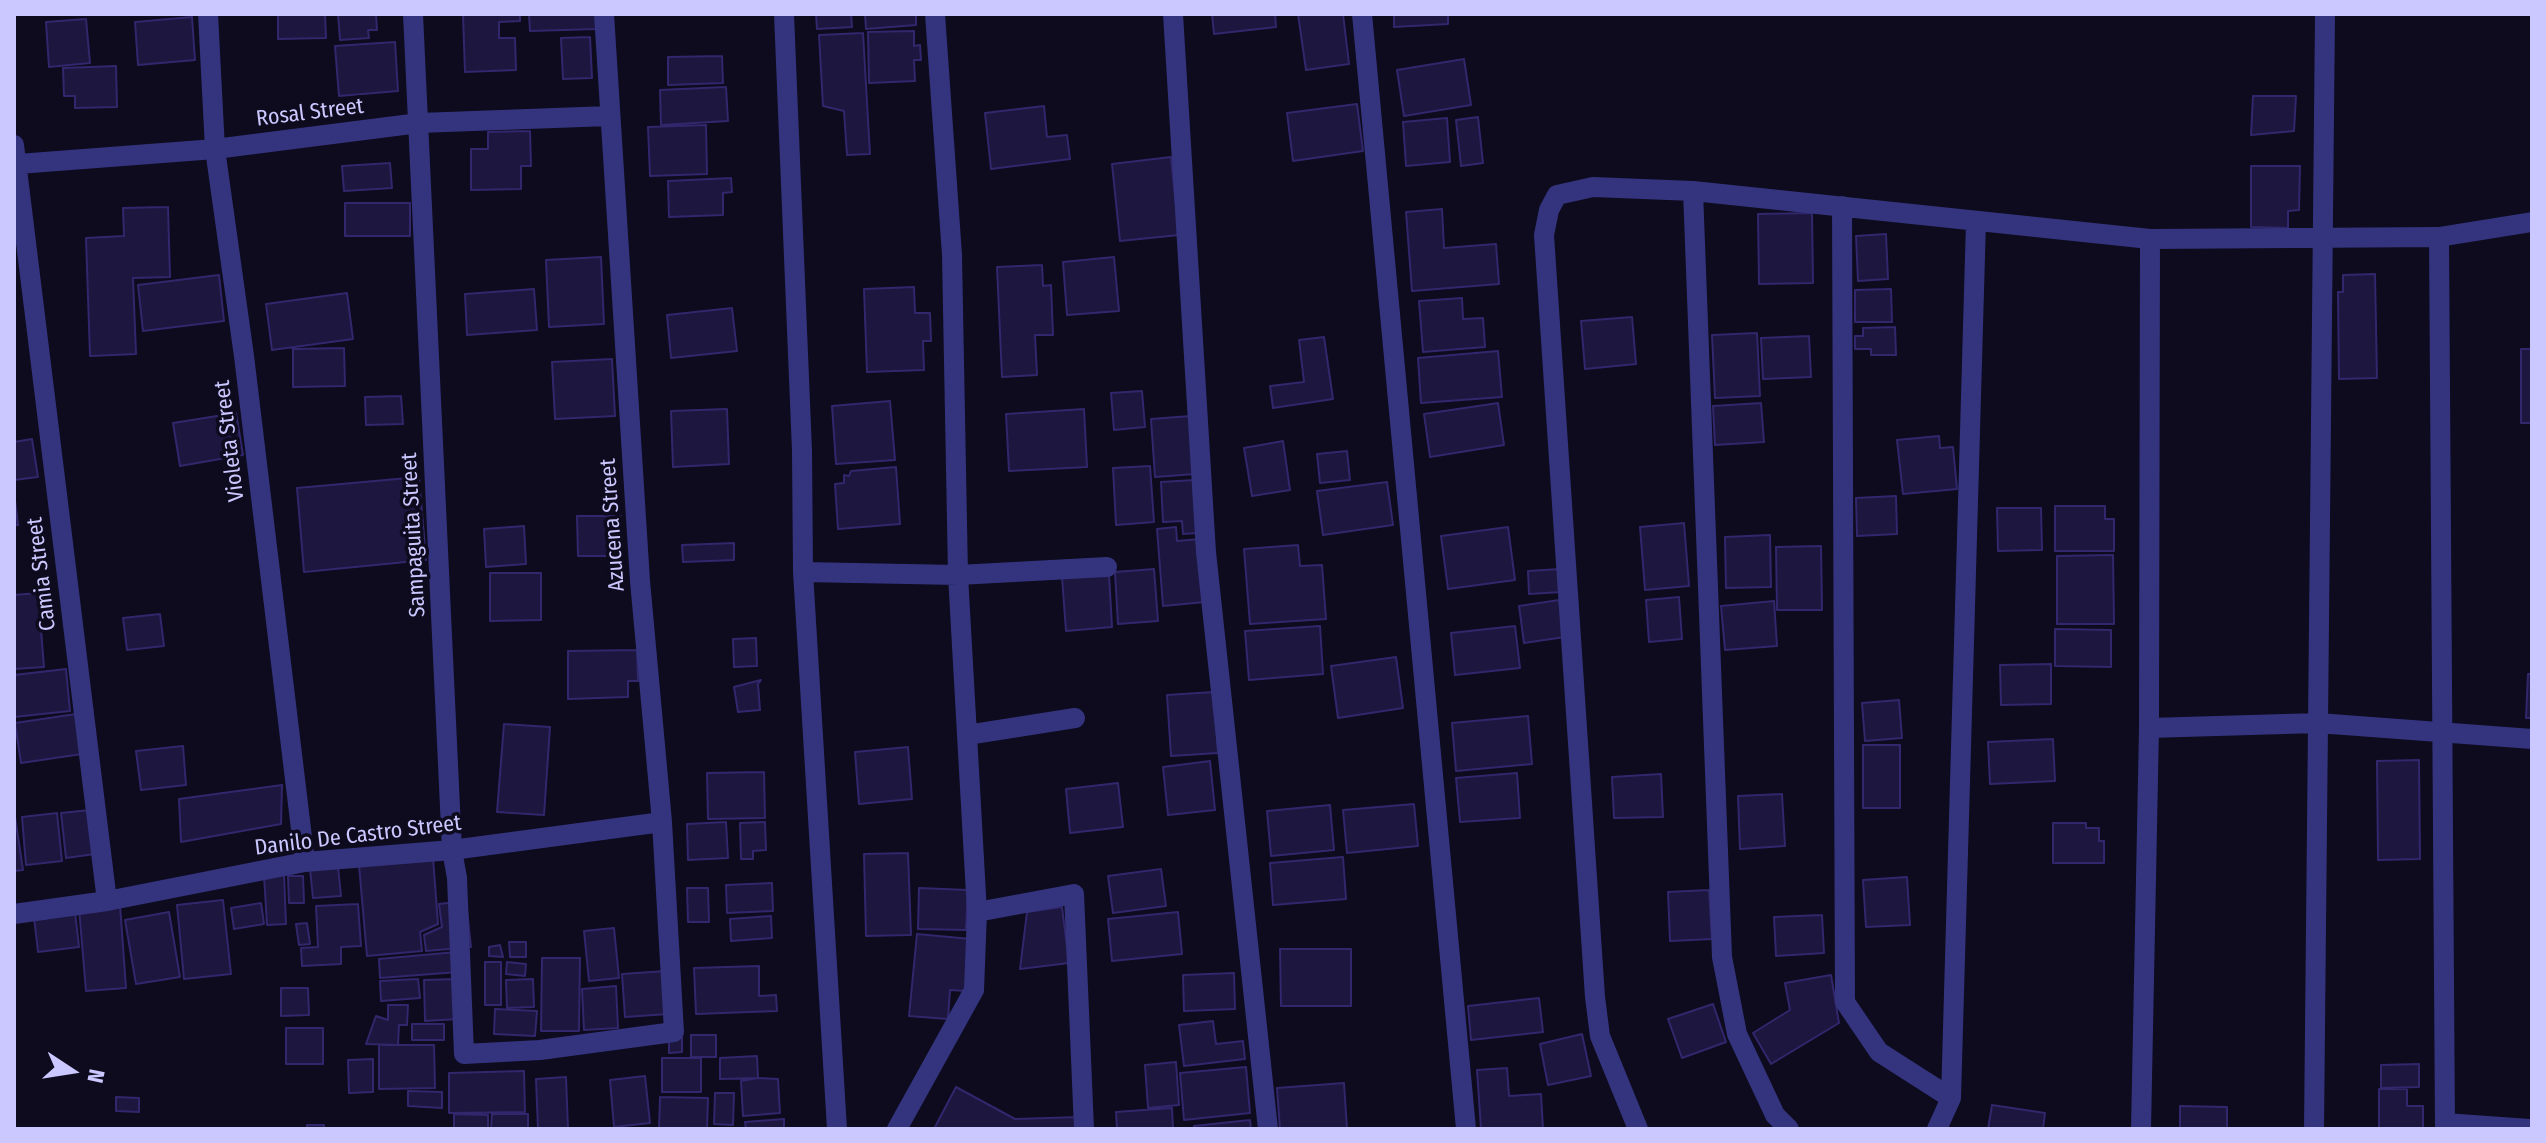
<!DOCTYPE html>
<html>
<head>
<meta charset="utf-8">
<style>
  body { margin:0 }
  #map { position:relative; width:2546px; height:1143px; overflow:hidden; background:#0d0b1d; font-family:"Fira Sans Condensed",sans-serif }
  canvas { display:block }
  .frame { position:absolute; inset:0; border:16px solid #cbc7ff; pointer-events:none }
  .north { position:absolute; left:32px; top:1031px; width:80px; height:80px; -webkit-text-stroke:6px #0d0b1d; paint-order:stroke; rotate:102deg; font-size:22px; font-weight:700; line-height:32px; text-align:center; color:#cbc7ff }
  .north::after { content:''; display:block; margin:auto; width:28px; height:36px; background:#cbc7ff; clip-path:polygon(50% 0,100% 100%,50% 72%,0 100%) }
</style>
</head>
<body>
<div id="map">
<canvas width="2546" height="1143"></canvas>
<div class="frame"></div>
<div class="north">N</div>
</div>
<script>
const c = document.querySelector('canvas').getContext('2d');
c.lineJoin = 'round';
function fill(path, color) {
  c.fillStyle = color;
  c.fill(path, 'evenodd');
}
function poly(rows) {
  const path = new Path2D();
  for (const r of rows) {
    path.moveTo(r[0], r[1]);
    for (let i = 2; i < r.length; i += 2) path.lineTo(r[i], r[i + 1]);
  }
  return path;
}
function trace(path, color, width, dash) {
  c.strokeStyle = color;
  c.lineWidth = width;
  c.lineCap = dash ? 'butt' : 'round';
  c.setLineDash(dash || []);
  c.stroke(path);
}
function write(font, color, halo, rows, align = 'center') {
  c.font = font + ' "Fira Sans Condensed",sans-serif';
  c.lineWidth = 7;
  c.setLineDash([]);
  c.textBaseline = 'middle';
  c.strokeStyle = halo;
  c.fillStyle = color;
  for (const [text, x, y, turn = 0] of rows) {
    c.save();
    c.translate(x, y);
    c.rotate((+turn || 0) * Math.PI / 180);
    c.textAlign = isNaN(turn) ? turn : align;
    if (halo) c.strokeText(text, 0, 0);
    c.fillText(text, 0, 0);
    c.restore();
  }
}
const building = poly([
  [278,14,325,14,326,38,278,39,278,14],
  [338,14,376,14,377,30,368,30,369,38,340,40,338,14],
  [463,14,520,14,520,21,499,22,499,38,515,38,516,70,465,72,463,14],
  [529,14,598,14,597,29,530,31,529,14],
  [816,14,851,14,852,27,817,29,816,14],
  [865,14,916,14,916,25,866,29,865,14],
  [1212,14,1275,14,1276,27,1214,34,1212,14],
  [1298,14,1343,14,1349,64,1306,70,1298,14],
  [1394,14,1448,14,1448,24,1394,27,1394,14],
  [192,17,195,60,138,65,135,22,192,17],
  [86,19,90,63,49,67,46,22,86,19],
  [914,31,914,46,920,45,921,60,914,60,915,81,869,83,868,32,914,31],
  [863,33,870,154,847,155,844,111,823,106,819,35,863,33],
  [590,37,592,78,563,79,561,38,590,37],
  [395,42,398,91,339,96,335,46,395,42],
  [722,56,723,83,668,85,668,57,722,56],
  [1464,59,1471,105,1404,116,1397,70,1464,59],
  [116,66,117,107,75,108,75,96,64,96,63,68,116,66],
  [726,87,728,121,661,125,660,90,726,87],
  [2253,96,2296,96,2294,131,2251,135,2253,96],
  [1357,104,1363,151,1293,161,1287,113,1357,104],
  [1044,106,1047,137,1067,135,1070,159,991,169,985,113,1044,106],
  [1478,117,1483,163,1461,166,1456,120,1478,117],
  [1447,118,1450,162,1406,166,1403,122,1447,118],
  [706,125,707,174,650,176,648,127,706,125],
  [530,131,531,166,521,166,521,189,471,190,471,149,488,149,488,132,530,131],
  [1171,157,1179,235,1120,241,1112,164,1171,157],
  [390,163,392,188,344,191,342,166,390,163],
  [2251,166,2300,166,2299,210,2288,211,2288,228,2251,227,2251,166],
  [731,178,732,192,723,193,723,215,669,217,668,181,731,178],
  [345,203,410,203,410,236,345,236,345,203],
  [168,207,170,277,133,278,136,354,90,356,86,238,124,236,123,208,168,207],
  [1442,209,1444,248,1496,244,1499,284,1412,291,1406,212,1442,209],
  [1812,213,1813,283,1759,284,1758,214,1812,213],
  [1886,234,1888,279,1858,281,1856,236,1886,234],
  [601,257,604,324,549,327,546,260,601,257],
  [1114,257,1119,311,1067,315,1063,262,1114,257],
  [1042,265,1043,286,1051,285,1053,335,1035,335,1037,375,1002,377,997,267,1042,265],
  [2375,274,2377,378,2339,379,2338,292,2343,292,2343,275,2375,274],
  [219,275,224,321,143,331,138,285,219,275],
  [914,287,915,313,930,313,931,341,923,341,924,370,867,372,864,289,914,287],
  [534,289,537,330,467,335,465,294,534,289],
  [1891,289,1892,322,1855,322,1855,290,1891,289],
  [347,293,353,339,272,350,266,304,347,293],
  [1462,298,1463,319,1483,318,1485,347,1423,352,1419,301,1462,298],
  [732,308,737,351,671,358,667,315,732,308],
  [1632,317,1636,364,1585,369,1581,321,1632,317],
  [1895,327,1896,355,1871,355,1871,349,1855,349,1855,336,1863,336,1863,328,1895,327],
  [1757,333,1760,396,1715,398,1712,335,1757,333],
  [1809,336,1811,377,1763,379,1761,338,1809,336],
  [1324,337,1333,399,1273,408,1270,386,1304,382,1299,340,1324,337],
  [344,348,345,386,293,387,293,349,344,348],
  [2521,349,2532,349,2532,423,2521,423,2521,349],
  [1498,351,1502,397,1421,403,1418,358,1498,351],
  [612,359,615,416,555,419,552,362,612,359],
  [1142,391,1145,427,1114,430,1111,393,1142,391],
  [401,396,403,424,366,425,365,397,401,396],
  [890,401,895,460,836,464,832,406,890,401],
  [1498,403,1504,445,1430,457,1424,414,1498,403],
  [1761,403,1764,442,1715,445,1713,406,1761,403],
  [727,409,729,464,673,467,671,411,727,409],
  [1084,409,1087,467,1009,471,1006,414,1084,409],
  [236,413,243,455,180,466,173,423,236,413],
  [1191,416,1195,474,1155,477,1151,419,1191,416],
  [1939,436,1940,448,1953,447,1957,489,1903,494,1897,440,1939,436],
  [32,439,38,477,14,480,14,442,32,439],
  [1283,441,1290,490,1252,496,1244,448,1283,441],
  [1347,451,1350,480,1320,483,1317,454,1347,451],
  [1150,466,1154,522,1116,525,1113,468,1150,466],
  [896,467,900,524,838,529,835,484,844,483,844,475,849,476,851,471,896,467],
  [419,477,426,560,304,572,297,488,419,477],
  [1195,480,1198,533,1183,534,1182,521,1163,522,1161,482,1195,480],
  [1387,482,1393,525,1323,535,1317,491,1387,482],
  [14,492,18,525,14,525,14,492],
  [1896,496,1897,534,1857,536,1856,498,1896,496],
  [2055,506,2105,506,2105,519,2114,519,2114,551,2055,551,2055,506],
  [1997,508,2041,508,2042,550,1998,551,1997,508],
  [577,516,621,516,621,556,578,556,577,516],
  [1684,523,1689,586,1645,590,1640,527,1684,523],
  [524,526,526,564,486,567,484,529,524,526],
  [1176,527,1177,541,1200,539,1205,602,1163,606,1157,529,1176,527],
  [1508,527,1515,580,1448,589,1441,536,1508,527],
  [1770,535,1771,587,1726,588,1725,537,1770,535],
  [734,543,734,560,683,562,682,545,734,543],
  [1298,545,1300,566,1322,565,1326,619,1250,624,1244,549,1298,545],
  [1821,546,1822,610,1777,610,1776,547,1821,546],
  [2113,555,2114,624,2057,624,2057,556,2113,555],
  [1154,569,1158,621,1118,624,1115,572,1154,569],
  [1560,569,1562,592,1529,594,1528,571,1560,569],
  [490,573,541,573,541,620,490,621,490,573],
  [1109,574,1112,627,1066,631,1062,577,1109,574],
  [38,593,44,667,14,669,14,595,38,593],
  [1679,597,1682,639,1649,642,1646,600,1679,597],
  [1559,600,1565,637,1524,643,1519,606,1559,600],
  [1774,601,1777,646,1725,650,1721,606,1774,601],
  [160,614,164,646,127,650,123,618,160,614],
  [1320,626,1323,674,1249,680,1245,631,1320,626],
  [1515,626,1520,668,1455,675,1451,633,1515,626],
  [2055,629,2111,630,2111,667,2055,666,2055,629],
  [756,638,757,666,734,667,733,639,756,638],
  [637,650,638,681,628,681,628,697,568,699,568,651,637,650],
  [1396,657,1403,708,1338,718,1331,666,1396,657],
  [2051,664,2051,704,2001,705,2000,665,2051,664],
  [66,669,70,711,14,717,14,675,66,669],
  [2528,674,2532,674,2532,718,2526,718,2528,674],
  [761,680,758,684,760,710,738,712,734,687,761,680],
  [1214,692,1218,753,1171,756,1167,695,1214,692],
  [1899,700,1902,738,1865,741,1862,703,1899,700],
  [76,714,82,754,21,763,15,723,76,714],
  [1528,716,1532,764,1456,771,1452,723,1528,716],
  [504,724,550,727,544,815,497,812,504,724],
  [2053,739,2055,781,1990,784,1988,742,2053,739],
  [1863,745,1900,745,1900,808,1863,808,1863,745],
  [183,746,186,785,141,790,136,751,183,746],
  [908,747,912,799,859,804,855,752,908,747],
  [2419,760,2420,859,2378,860,2377,761,2419,760],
  [1210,761,1215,810,1168,815,1163,767,1210,761],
  [764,772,765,818,708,819,707,773,764,772],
  [1517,773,1520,818,1460,822,1456,778,1517,773],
  [1661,774,1663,817,1614,818,1612,777,1661,774],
  [1118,783,1123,827,1070,833,1066,789,1118,783],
  [282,785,281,824,181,842,179,799,282,785],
  [1782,794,1785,846,1740,849,1738,796,1782,794],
  [1414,804,1418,846,1347,853,1343,810,1414,804],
  [1330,805,1334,850,1271,856,1267,811,1330,805],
  [14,810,23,870,14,871,14,810],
  [90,810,95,854,66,858,61,813,90,810],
  [57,813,62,861,26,865,22,817,57,813],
  [726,822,728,858,688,860,687,824,726,822],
  [765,822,766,850,753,851,753,859,741,859,740,823,765,822],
  [2053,823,2086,823,2086,828,2099,828,2099,841,2104,841,2104,863,2053,863,2053,823],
  [908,853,911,935,866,936,864,854,908,853],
  [1343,857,1346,899,1273,905,1270,863,1343,857],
  [433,858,438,924,420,932,422,951,367,956,359,865,433,858],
  [338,867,341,896,313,898,310,869,338,867],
  [1161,869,1166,906,1113,913,1108,876,1161,869],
  [284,874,286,924,267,925,264,875,284,874],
  [288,876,303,876,304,903,289,903,288,876],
  [1907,877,1910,925,1866,927,1863,880,1907,877],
  [772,883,773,911,727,913,726,885,772,883],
  [687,888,708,888,709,922,688,922,687,888],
  [919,888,968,890,966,930,918,929,919,888],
  [1709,890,1712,939,1670,941,1668,892,1709,890],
  [223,900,231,974,184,979,177,905,223,900],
  [466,901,471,947,426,951,424,935,442,927,439,904,466,901],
  [261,903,264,924,234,929,231,908,261,903],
  [358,904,361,946,341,947,341,964,302,966,301,948,318,947,316,906,358,904],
  [120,905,126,988,86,991,79,908,120,905],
  [1062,907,1069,963,1020,969,1027,912,1062,907],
  [75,912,79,947,38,952,34,917,75,912],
  [169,912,180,977,136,984,125,920,169,912],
  [1178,912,1182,954,1112,961,1108,919,1178,912],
  [1822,915,1824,953,1776,956,1774,917,1822,915],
  [771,916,772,938,731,941,730,919,771,916],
  [307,923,310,944,299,945,296,924,307,923],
  [614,928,619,978,589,981,584,931,614,928],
  [917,934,971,939,966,991,950,990,948,1019,909,1016,917,934],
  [509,942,526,942,526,957,510,957,509,942],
  [500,945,503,957,489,956,489,947,500,945],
  [1280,949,1351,949,1351,1006,1281,1006,1280,949],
  [456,952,458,972,380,978,379,959,456,952],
  [542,958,580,958,579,1031,541,1031,542,958],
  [485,962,501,962,501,1005,485,1005,485,962],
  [507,962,526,964,525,976,506,974,507,962],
  [759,966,759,996,776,995,777,1011,696,1014,694,968,759,966],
  [666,971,668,1014,625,1017,622,974,666,971],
  [1234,973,1235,1009,1184,1011,1183,975,1234,973],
  [1831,975,1839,1023,1771,1064,1753,1033,1790,1010,1785,983,1831,975],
  [418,979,420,998,381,1001,380,981,418,979],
  [456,979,458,1019,425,1021,424,980,456,979],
  [533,979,534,1007,507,1008,506,980,533,979],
  [616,986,618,1028,584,1030,582,989,616,986],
  [281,988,308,988,309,1015,281,1016,281,988],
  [1539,998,1543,1032,1471,1040,1468,1006,1539,998],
  [1713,1004,1726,1042,1682,1058,1668,1019,1713,1004],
  [388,1005,408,1005,407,1025,399,1025,398,1045,366,1044,376,1016,388,1020,388,1005],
  [495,1009,537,1011,535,1036,494,1034,495,1009],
  [1213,1021,1216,1044,1243,1041,1245,1059,1184,1066,1179,1025,1213,1021],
  [412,1024,444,1024,444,1040,412,1040,412,1024],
  [286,1028,323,1028,323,1064,286,1064,286,1028],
  [1582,1034,1591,1076,1548,1085,1540,1044,1582,1034],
  [691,1035,716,1035,716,1057,691,1057,691,1035],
  [669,1037,682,1037,682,1052,669,1053,669,1037],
  [379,1045,434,1045,435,1088,379,1089,379,1045],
  [757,1056,758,1078,720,1079,720,1058,757,1056],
  [662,1058,701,1058,701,1092,662,1092,662,1058],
  [373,1059,373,1092,349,1093,348,1060,373,1059],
  [1176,1062,1179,1105,1148,1108,1145,1065,1176,1062],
  [2419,1064,2419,1087,2381,1088,2381,1065,2419,1064],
  [1246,1067,1250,1113,1184,1120,1180,1073,1246,1067],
  [1507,1068,1509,1096,1541,1094,1543,1129,1481,1129,1477,1070,1507,1068],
  [524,1071,525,1112,449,1113,449,1073,524,1071],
  [645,1076,650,1123,614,1127,610,1080,645,1076],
  [566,1077,568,1129,538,1129,536,1079,566,1077],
  [758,1078,778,1079,780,1113,743,1116,741,1081,758,1078],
  [1344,1083,1347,1129,1280,1129,1277,1088,1344,1083],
  [956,1087,1015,1119,1082,1117,1082,1129,934,1129,956,1087],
  [2379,1089,2407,1089,2407,1106,2423,1106,2423,1129,2379,1129,2379,1089],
  [408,1091,442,1092,442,1108,408,1106,408,1091],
  [715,1093,734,1093,733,1125,714,1124,715,1093],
  [116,1097,139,1098,139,1112,116,1111,116,1097],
  [660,1097,708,1098,707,1129,659,1129,660,1097],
  [1992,1105,2045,1113,2043,1129,1988,1129,1992,1105],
  [2180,1106,2227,1107,2227,1129,2180,1129,2180,1106],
  [1172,1108,1173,1129,1117,1129,1116,1112,1172,1108],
  [454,1114,488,1115,488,1129,454,1129,454,1114],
  [492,1114,528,1114,528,1129,491,1129,492,1114],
  [784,1119,784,1129,746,1129,745,1122,784,1119],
  [1250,1120,1251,1129,1195,1129,1194,1126,1250,1120],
  [307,1125,324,1125,324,1129,307,1129,307,1125]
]);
fill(building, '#1d163f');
trace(building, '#32276c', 2);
trace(poly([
  [208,14,215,149,244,356,305,862],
  [413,14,452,850,457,878,464,1054,540,1050,674,1032,662,822,640,581,604,14],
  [784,14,802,451,803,572,837,1129],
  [1173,14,1206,552,1268,1129],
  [1362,14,1466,1129],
  [14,145,107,901],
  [18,164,215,149,419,123,609,116],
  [1693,191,1722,957,1737,1034,1775,1115,1789,1129],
  [1842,206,1845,1002,1879,1052,1951,1098],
  [2439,237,2445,1129],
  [803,572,958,575,1107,567],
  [2149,728,2318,723,2532,739],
  [967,735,1075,718],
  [977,912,1074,894,1084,1129],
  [14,914,107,901,305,862,452,850,662,822],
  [2445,1123,2529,1129],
  [897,1129,974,990,977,912,958,575,952,255,935,14],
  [1638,1129,1600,1036,1595,997,1544,235,1549,210,1557,195,1593,187,1693,191,2150,239,2439,237,2532,222],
  [1937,1129,1951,1098,1976,221],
  [2141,1129,2149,728,2150,239],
  [2314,1129,2325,14]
]), '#34337e', 20);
write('22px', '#cbc7ff', '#0d0b1d', [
  ["Rosal Street",310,113,-7],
  ["Violeta Street",230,441,-97],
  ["Azucena Street",613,525,-94],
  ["Sampaguita Street",414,535,-93],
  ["Camia Street",42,574,-97],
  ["Danilo De Castro Street",358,836,-7]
]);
</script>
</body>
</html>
